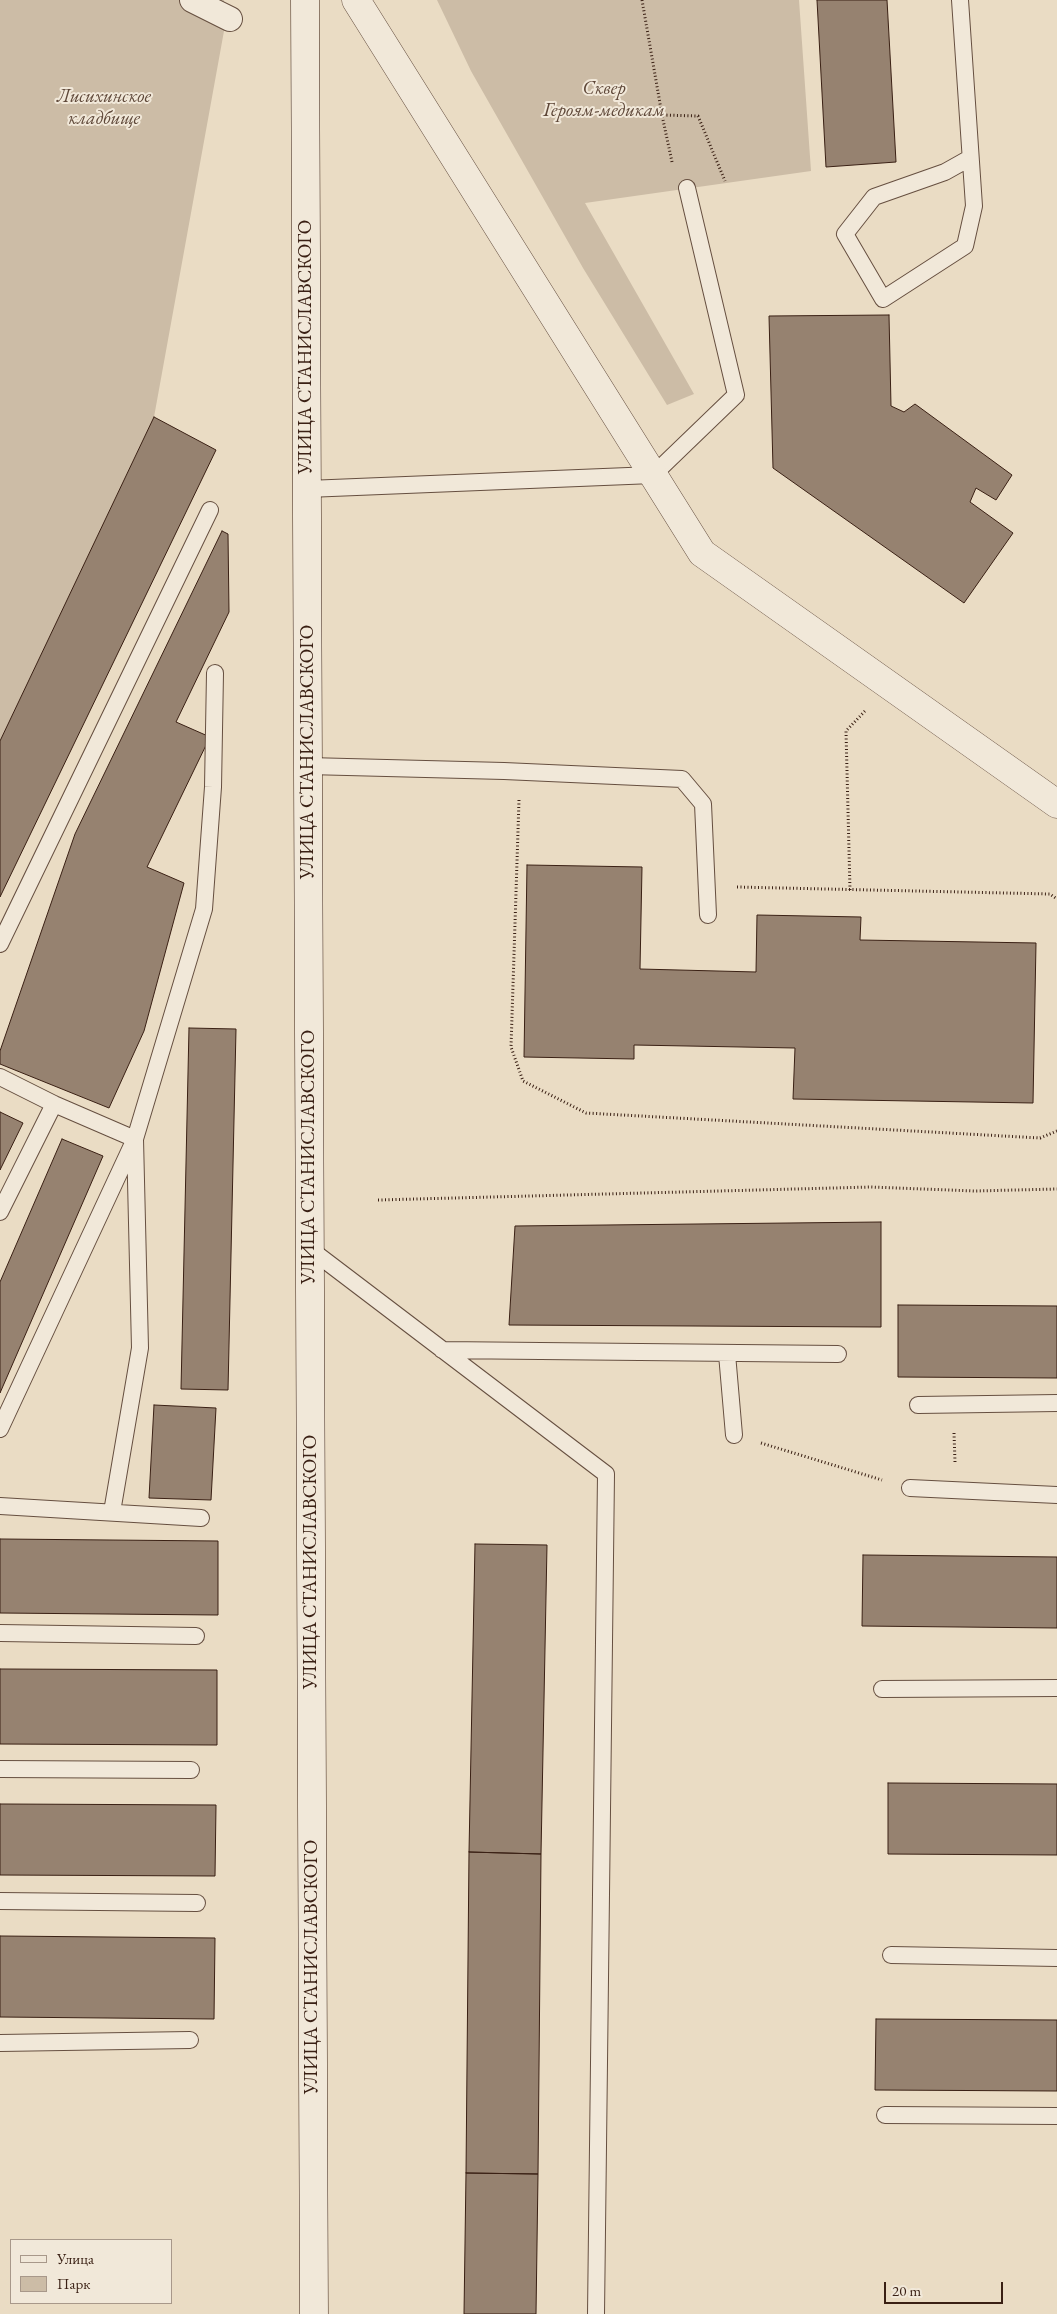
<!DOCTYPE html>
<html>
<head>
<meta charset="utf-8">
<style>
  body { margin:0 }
  #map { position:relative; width:1057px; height:2314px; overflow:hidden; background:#eadcc4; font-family:"EB Garamond",serif }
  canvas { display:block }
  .legend { position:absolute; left:10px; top:2239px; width:162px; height:65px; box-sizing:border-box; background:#f1e8d9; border:1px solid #a8988a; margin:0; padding:6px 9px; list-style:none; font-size:15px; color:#3a2014 }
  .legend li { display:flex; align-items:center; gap:10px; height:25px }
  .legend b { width:25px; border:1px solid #a8988a }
  .scale { position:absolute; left:884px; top:2282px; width:119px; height:22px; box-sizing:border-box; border:2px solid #3a2014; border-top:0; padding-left:6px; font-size:15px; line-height:18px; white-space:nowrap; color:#3a2014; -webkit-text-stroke:4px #f1e8d9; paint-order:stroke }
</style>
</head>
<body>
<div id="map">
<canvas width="1057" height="2314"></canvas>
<ul class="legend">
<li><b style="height:6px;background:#f1e8d9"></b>Улица</li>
<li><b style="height:14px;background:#ccbca6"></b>Парк</li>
</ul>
<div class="scale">20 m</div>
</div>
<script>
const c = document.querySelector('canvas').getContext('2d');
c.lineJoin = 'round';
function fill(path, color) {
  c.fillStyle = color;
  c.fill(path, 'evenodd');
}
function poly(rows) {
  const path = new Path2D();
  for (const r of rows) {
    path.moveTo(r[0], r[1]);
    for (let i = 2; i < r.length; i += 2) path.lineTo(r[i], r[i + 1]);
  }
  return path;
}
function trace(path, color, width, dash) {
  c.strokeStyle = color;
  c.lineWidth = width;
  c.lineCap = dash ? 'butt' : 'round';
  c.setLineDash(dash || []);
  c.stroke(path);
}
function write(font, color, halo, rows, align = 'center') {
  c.font = font + ' "EB Garamond",serif';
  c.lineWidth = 4;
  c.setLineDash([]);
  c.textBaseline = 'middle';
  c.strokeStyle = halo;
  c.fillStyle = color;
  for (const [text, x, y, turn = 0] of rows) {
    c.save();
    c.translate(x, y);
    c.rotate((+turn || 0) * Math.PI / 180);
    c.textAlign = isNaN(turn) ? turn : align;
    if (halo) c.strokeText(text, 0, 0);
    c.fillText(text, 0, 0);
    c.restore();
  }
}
fill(poly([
  [0,0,224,0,224,31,154,417,0,741],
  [437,0,799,0,811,171,585,203,694,394,667,405,583,268,471,71]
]), '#ccbca6');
const building = poly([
  [817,0,887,0,896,162,826,167,817,0],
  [889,315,891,406,904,412,915,404,1012,475,996,500,976,488,970,502,1013,533,964,603,773,468,769,316,889,315],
  [154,417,216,450,0,897,0,741,154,417],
  [222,531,228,534,229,612,176,722,210,737,147,867,184,883,144,1031,109,1108,0,1064,0,1051,75,834,222,531],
  [527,865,642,867,640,969,756,972,757,915,861,917,860,940,1036,943,1033,1103,793,1099,795,1048,634,1045,634,1059,524,1057,527,865],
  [189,1028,236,1029,228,1390,181,1389,189,1028],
  [0,1112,23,1123,0,1170,0,1112],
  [62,1139,103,1156,0,1393,0,1282,62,1139],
  [881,1222,881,1327,509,1325,515,1226,881,1222],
  [898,1305,1057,1306,1057,1378,898,1377,898,1305],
  [154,1405,216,1408,211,1500,149,1498,154,1405],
  [0,1539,218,1541,218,1615,0,1613,0,1539],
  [475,1544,547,1545,541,1854,469,1852,475,1544],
  [863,1555,1057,1557,1057,1628,862,1626,863,1555],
  [0,1669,217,1670,217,1745,0,1744,0,1669],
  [888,1783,1057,1784,1057,1855,888,1854,888,1783],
  [0,1804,216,1805,215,1876,0,1875,0,1804],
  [469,1852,541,1854,538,2174,466,2173,469,1852],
  [0,1936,215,1938,214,2019,0,2017,0,1936],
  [876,2019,1057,2020,1057,2091,875,2090,876,2019],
  [466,2173,538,2174,536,2314,464,2314,466,2173]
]);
fill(building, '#968270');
trace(building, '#3a2014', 1);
const service = poly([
  [960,0,974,206,965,246,883,299,845,234,874,197,945,172,970,158],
  [307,489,653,475,736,395,687,188],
  [308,766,504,771,682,779,703,804,708,915],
  [0,944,210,510],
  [0,1077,54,1104,135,1139,140,1348,112,1512],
  [0,1212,54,1104],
  [310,1249,606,1474,596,2314],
  [442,1350,838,1354],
  [727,1354,734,1435],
  [918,1405,1057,1403],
  [0,1429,135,1139,204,909,213,787,215,673],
  [910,1488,1057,1495],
  [0,1506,201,1518],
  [0,1633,196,1636],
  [882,1689,1057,1688],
  [0,1769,191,1770],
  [0,1901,197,1903],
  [891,1955,1057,1958],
  [0,2043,190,2040],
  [885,2115,1057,2116]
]);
const pedestrian = poly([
  [192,0,230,19]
]);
const minor = poly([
  [356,0,702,553,1057,804]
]);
const secondary = poly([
  [305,0,314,2314]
]);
trace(service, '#664f40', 18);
trace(pedestrian, '#664f40', 26);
trace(minor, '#664f40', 29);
trace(secondary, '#3a2014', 29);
trace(poly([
  [642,0,662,115],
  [672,162,662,115,698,116,725,181],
  [519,800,511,1047,523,1081,586,1113,1040,1138,1057,1131],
  [737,887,1050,894,1057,899],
  [850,890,846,731,865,711],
  [378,1200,871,1187,975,1191,1057,1189],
  [954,1433,955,1462],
  [761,1443,882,1480]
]), '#3a2014', 3, [1, 2.5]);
trace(service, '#f1e8d9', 16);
trace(pedestrian, '#f1e8d9', 24);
trace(minor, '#f1e8d9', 28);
trace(secondary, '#f1e8d9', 28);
write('italic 19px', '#5e4738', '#f1e8d9', [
  ["Сквер",604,89],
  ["Героям-медикам",604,111],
  ["Лисихинское",104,97],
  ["кладбище",104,119]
]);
write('19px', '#3a2014', '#f1e8d9', [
  ["УЛИЦА СТАНИСЛАВСКОГО",306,347,-90],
  ["УЛИЦА СТАНИСЛАВСКОГО",308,752,-90],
  ["УЛИЦА СТАНИСЛАВСКОГО",309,1157,-90],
  ["УЛИЦА СТАНИСЛАВСКОГО",311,1562,-90],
  ["УЛИЦА СТАНИСЛАВСКОГО",312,1967,-90]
]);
</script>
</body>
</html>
